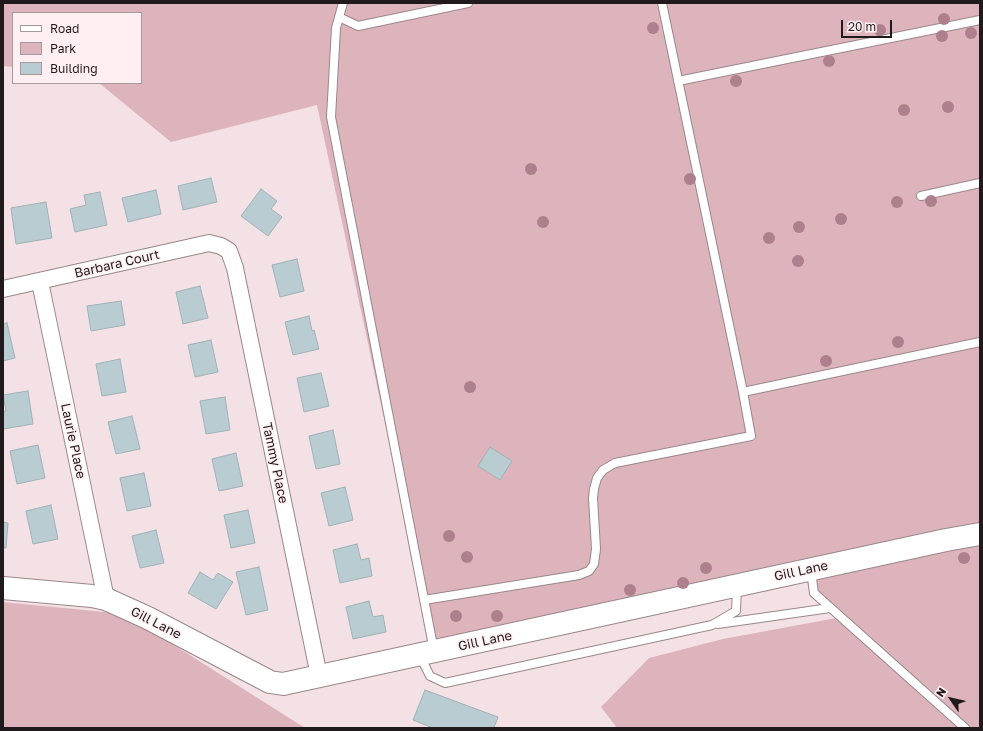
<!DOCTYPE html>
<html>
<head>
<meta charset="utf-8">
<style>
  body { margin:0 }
  #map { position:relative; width:983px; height:731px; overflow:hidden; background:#f4e1e5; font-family:"Golos Text",sans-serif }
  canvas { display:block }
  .frame { position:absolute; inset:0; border:4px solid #211a1c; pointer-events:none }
  .legend { position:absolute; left:12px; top:12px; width:130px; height:72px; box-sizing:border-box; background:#ffeff2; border:1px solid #a69a9c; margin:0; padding:5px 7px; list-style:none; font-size:12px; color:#211a1c }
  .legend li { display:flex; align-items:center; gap:8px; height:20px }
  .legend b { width:20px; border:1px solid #a69a9c }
  .north { position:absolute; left:931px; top:679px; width:40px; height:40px; -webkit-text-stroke:3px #ffeff2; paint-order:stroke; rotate:304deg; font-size:11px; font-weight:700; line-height:16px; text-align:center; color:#211a1c }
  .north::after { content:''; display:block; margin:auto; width:14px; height:18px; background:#211a1c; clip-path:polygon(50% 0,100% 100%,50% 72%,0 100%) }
  .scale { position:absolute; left:841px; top:20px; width:51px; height:18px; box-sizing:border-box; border:2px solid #211a1c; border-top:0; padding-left:5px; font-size:12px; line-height:14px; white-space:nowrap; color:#211a1c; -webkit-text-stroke:3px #ffeff2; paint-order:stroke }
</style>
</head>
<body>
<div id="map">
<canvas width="983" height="731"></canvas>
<div class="frame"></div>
<ul class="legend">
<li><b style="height:5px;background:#fff"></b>Road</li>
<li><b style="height:11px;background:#ddb4bc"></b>Park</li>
<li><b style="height:11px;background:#b9ccd1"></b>Building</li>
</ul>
<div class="north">N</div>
<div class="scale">20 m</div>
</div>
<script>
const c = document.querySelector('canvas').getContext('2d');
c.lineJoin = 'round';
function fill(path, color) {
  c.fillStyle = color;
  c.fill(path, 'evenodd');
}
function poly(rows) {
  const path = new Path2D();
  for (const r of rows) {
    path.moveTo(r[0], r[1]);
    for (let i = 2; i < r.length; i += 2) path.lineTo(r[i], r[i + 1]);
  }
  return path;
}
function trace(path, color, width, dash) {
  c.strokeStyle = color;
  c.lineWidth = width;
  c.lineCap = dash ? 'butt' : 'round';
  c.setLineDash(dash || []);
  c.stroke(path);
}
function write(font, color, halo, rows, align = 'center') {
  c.font = font + ' "Golos Text",sans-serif';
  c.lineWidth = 3;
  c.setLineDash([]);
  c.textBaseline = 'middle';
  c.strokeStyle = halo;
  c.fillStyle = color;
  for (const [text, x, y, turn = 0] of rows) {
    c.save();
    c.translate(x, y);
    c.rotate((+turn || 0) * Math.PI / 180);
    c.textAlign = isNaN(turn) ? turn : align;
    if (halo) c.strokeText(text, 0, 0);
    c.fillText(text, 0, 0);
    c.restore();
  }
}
fill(poly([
  [3,3,980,3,980,728,617,728,601,707,649,658,723,639,847,616,799,574,434,652,317,105,171,142,99,83,141,83,141,13,13,13,13,67,3,66],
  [3,602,125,614,305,728,3,728]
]), '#ddb4bc');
const building = poly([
  [211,178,217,202,183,210,178,186,211,178],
  [261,189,277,201,271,209,282,217,268,236,241,216,261,189],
  [156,190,161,214,128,222,122,198,156,190],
  [100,192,107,225,75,232,70,209,86,205,84,195,100,192],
  [46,202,52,238,16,244,11,208,46,202],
  [297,259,304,291,280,297,272,265,297,259],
  [200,286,208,318,183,324,176,292,200,286],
  [121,301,125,325,91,331,87,306,121,301],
  [309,316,312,331,314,330,319,349,293,355,285,322,309,316],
  [7,323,15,358,3,361,3,324,7,323],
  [211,340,218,372,195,377,188,345,211,340],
  [120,359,126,392,102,396,96,364,120,359],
  [321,373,329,406,304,412,297,378,321,373],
  [28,391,33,424,3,429,3,412,6,411,3,395,28,391],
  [225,397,230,430,206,434,200,401,225,397],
  [132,416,140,449,116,454,108,422,132,416],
  [333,430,340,464,316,469,309,436,333,430],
  [38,445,45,478,17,484,10,451,38,445],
  [490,447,512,461,500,480,478,466,490,447],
  [236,453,243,486,219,491,212,459,236,453],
  [144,473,151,506,127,511,120,478,144,473],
  [345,487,353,520,329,526,321,493,345,487],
  [51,505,58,539,33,544,26,511,51,505],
  [248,510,255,543,231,548,224,515,248,510],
  [3,522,8,523,6,548,3,548,3,522],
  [156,530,164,563,140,568,132,536,156,530],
  [357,544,361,560,369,558,372,576,340,583,333,550,357,544],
  [259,567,268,610,246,615,236,572,259,567],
  [200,572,213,580,218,573,233,582,216,609,188,593,200,572],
  [369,601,373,617,383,615,386,632,353,639,346,607,369,601],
  [425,690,498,717,494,728,433,728,413,720,425,690]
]);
fill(building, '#b9ccd1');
trace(building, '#9fb2b7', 1);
const lane = poly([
  [343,3,336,28,331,117,434,651],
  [339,17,358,26,468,3],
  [678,81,980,20],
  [921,196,980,183],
  [743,392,980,342],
  [811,571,814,593,965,728],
  [424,600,579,575,589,571,594,564,596,549,593,498,594,489,597,478,603,470,615,463,751,436,743,392,662,3],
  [718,624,830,608],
  [420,656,430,676,445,683,712,625,736,611,737,587]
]);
const street = poly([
  [40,282,106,599],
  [3,289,209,243,221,246,229,251,235,268,319,676]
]);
const secondary = poly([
  [3,588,92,596,106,599,148,618,270,682,283,684,946,540,980,534]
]);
trace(lane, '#99878b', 10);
trace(street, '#99878b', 18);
trace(secondary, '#99878b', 24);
trace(lane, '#fff', 8);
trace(street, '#fff', 16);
trace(secondary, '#fff', 22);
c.fillStyle = '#ae808d';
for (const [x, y] of [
  [944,19],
  [653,28],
  [880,30],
  [971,33],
  [942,36],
  [829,61],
  [736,81],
  [948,107],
  [904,110],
  [531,169],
  [690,179],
  [931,201],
  [897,202],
  [841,219],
  [543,222],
  [799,227],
  [769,238],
  [798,261],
  [898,342],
  [826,361],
  [470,387],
  [449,536],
  [467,557],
  [964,558],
  [706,568],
  [683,583],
  [630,590],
  [456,616],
  [497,616]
]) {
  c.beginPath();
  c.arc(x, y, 6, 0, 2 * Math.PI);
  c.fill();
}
write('13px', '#211a1c', '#ffeff2', [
  ["Barbara Court",117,264,-13],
  ["Laurie Place",73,441,78],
  ["Tammy Place",275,463,78],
  ["Gill Lane",801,571,-12],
  ["Gill Lane",156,623,27],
  ["Gill Lane",485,641,-12]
]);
</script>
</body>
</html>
